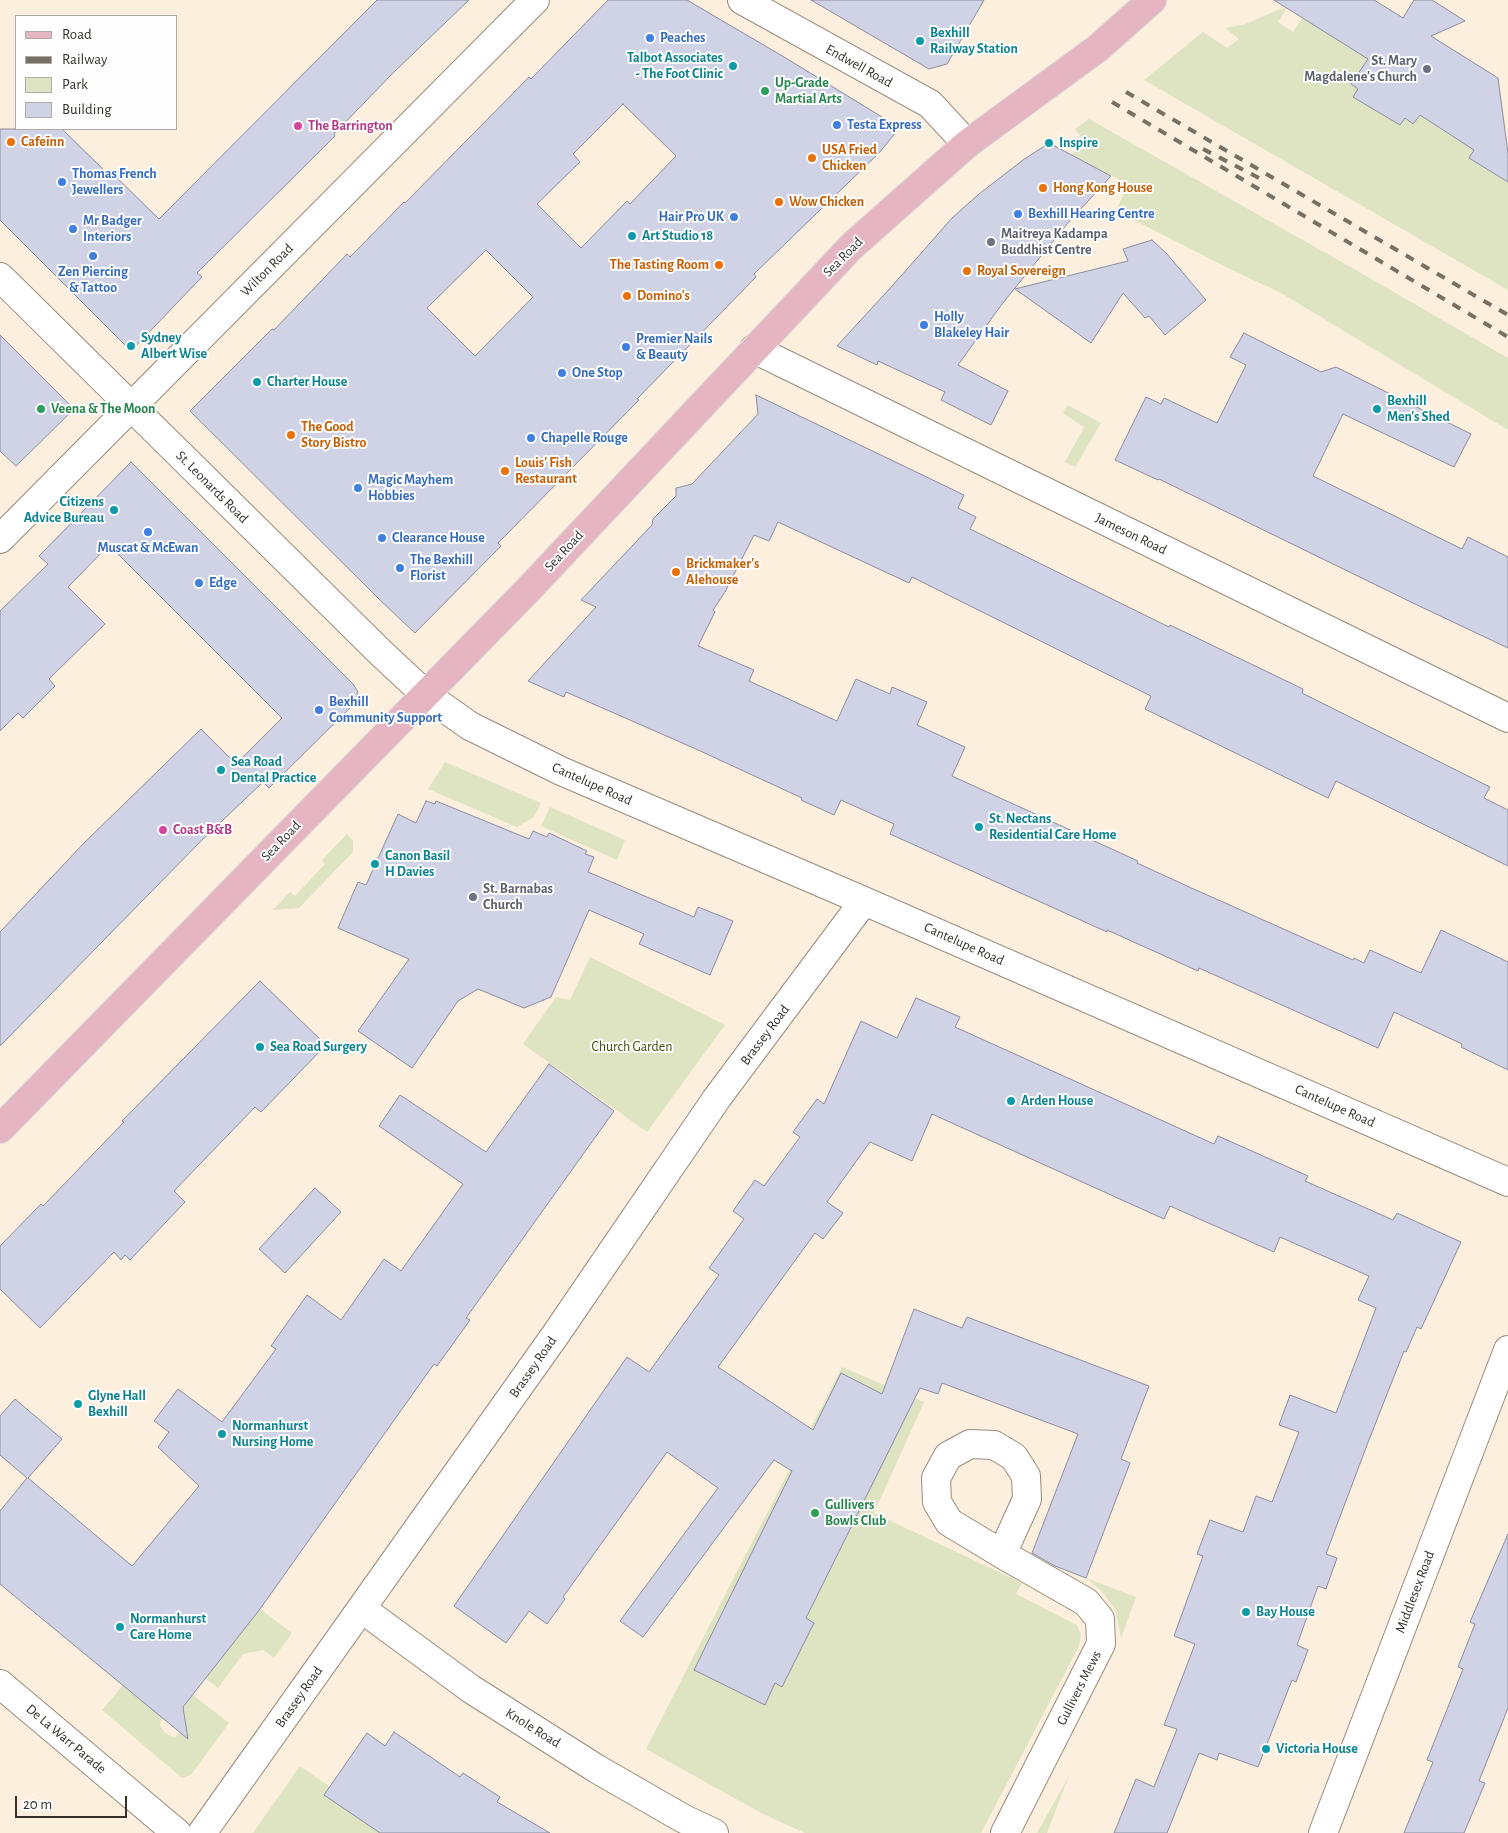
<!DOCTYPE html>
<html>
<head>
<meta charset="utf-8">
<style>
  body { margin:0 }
  #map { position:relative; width:1508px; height:1833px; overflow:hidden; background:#fcefdd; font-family:"Alegreya Sans",sans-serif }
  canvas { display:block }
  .legend { position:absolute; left:15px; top:15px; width:162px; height:115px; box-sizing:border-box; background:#fefefe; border:1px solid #aeaca9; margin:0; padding:6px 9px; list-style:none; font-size:15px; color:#353029 }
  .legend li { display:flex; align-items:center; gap:10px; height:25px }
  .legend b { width:25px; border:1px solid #aeaca9 }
  .scale { position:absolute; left:15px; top:1796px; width:112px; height:22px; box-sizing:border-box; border:2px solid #353029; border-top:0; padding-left:6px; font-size:15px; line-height:18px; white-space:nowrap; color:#353029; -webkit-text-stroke:4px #fefefe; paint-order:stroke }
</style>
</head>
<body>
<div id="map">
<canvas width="1508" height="1833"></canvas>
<ul class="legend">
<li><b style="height:6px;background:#e5b6c1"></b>Road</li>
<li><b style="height:6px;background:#777065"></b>Railway</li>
<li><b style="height:14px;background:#dee4c2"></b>Park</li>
<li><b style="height:14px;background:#d0d2e6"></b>Building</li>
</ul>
<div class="scale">20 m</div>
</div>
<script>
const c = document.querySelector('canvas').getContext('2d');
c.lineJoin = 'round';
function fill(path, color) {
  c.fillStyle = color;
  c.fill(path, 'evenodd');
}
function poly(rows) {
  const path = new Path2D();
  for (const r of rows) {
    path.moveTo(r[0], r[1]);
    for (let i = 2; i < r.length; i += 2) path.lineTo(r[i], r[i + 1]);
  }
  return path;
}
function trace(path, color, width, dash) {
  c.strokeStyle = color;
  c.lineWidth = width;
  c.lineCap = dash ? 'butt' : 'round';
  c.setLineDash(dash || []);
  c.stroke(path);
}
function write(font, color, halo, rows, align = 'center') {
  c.font = font + ' "Alegreya Sans",sans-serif';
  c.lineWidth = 4;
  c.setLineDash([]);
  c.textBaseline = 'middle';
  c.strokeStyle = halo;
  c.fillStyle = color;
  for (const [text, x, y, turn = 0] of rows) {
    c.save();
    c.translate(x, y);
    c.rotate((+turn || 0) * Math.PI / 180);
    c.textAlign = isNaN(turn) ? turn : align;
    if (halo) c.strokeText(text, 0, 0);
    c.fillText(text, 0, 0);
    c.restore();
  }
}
fill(poly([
  [1287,8,1278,22,1293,32,1302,18,1375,63,1362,83,1355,79,1351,84,1358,89,1353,97,1400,125,1405,118,1413,124,1420,115,1452,136,1477,145,1469,158,1508,182,1508,290,1144,80,1203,32,1227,48,1239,39,1225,28,1245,24,1278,10],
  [1089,119,1354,269,1508,358,1508,430,1281,293,1230,269,1118,212,1116,211,1128,184,1071,155,1085,143,1075,129],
  [1068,405,1101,423,1075,467,1065,462,1084,427,1063,413],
  [445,762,541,803,534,817,517,827,428,789],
  [550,807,625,840,617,860,541,826],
  [347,834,353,841,353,852,299,908,273,910,290,892,295,896,325,864,322,860],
  [590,957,725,1025,647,1132,523,1044,556,997,570,1000],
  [842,1367,924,1402,874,1513,1022,1583,1016,1594,1077,1625,1081,1635,1079,1646,981,1833,805,1833,763,1814,646,1749],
  [1086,1578,1136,1597,1121,1638,1115,1609,1101,1590],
  [260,1609,292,1633,274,1658,263,1650,243,1654,218,1688,205,1678],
  [123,1685,162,1717,160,1725,165,1733,174,1737,182,1732,186,1725,185,1717,179,1712,193,1695,229,1723,191,1775,182,1778,102,1710],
  [300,1766,330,1787,380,1833,253,1833],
  [1069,1776,1047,1833,1037,1833]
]), '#dee4c2');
const building = poly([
  [377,0,469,0,392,74,334,134,335,136,197,273,202,277,131,351,0,220,0,129,62,129,106,172,108,169,159,219,377,0],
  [608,0,687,0,784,57,882,117,897,131,879,153,754,274,756,277,637,399,639,400,498,543,501,546,415,633,383,603,190,411,272,329,274,330,347,254,350,257,404,202,405,203,529,77,531,79,608,0],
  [623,104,676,156,630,204,627,201,581,248,537,204,580,162,573,154,623,104],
  [486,250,533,297,475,356,427,308,486,250],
  [811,0,984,0,947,64,929,69,811,0],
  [1274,0,1374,0,1403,18,1414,0,1432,0,1465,21,1431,36,1498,78,1508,153,1508,182,1469,158,1474,150,1420,115,1413,124,1405,118,1400,125,1353,97,1358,89,1351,84,1368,59,1274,0],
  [1049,143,1111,176,1067,224,1002,304,958,365,1008,391,991,425,941,400,945,392,878,361,877,365,837,346,893,285,952,218,979,194,1023,160,1049,143],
  [1152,240,1167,254,1206,300,1165,335,1149,316,1145,318,1123,293,1091,343,1015,289,1128,261,1123,249,1152,240],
  [1244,333,1321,372,1336,367,1471,434,1454,467,1343,414,1313,476,1462,549,1468,537,1508,557,1508,648,1415,604,1159,479,1158,480,1115,460,1146,397,1161,404,1164,398,1217,423,1246,365,1230,357,1244,333],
  [0,335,74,409,16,466,0,451,0,335],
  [756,395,964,495,958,508,976,517,970,529,1169,627,1170,625,1303,689,1302,693,1490,787,1484,798,1508,810,1508,866,1336,781,1328,798,1145,709,1151,696,912,577,909,583,778,522,769,541,754,535,725,592,713,610,715,612,698,646,754,670,749,681,837,721,856,679,890,694,892,687,927,702,917,725,965,747,952,776,1138,861,1137,863,1187,886,1353,960,1354,958,1364,963,1370,950,1421,973,1441,930,1508,962,1508,1070,1461,1047,1462,1044,1394,1012,1378,1048,1199,968,1198,971,1107,930,1107,932,890,834,894,824,841,800,834,815,801,800,802,798,696,749,566,692,564,697,528,681,596,607,581,600,652,525,653,519,676,496,676,488,692,484,758,414,756,395],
  [131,462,353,684,358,692,355,703,269,788,263,782,202,840,0,1046,0,932,84,843,201,729,236,764,282,718,109,545,68,587,105,624,49,679,55,686,23,718,18,713,0,731,0,611,48,564,39,556,131,462],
  [426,801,435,804,436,801,529,839,533,831,547,837,549,833,587,851,585,854,594,857,588,872,694,917,698,907,733,921,710,975,639,944,644,934,589,910,551,997,524,1008,478,989,458,1001,412,1068,358,1031,409,959,338,928,358,882,366,885,398,814,416,823,426,801],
  [260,981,326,1045,261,1112,255,1107,174,1191,185,1202,130,1260,125,1255,121,1260,114,1252,40,1328,0,1289,0,1246,41,1204,43,1206,124,1122,122,1121,260,981],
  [916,998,960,1017,955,1027,1214,1144,1218,1136,1308,1176,1305,1181,1393,1220,1397,1213,1461,1242,1421,1329,1417,1327,1406,1352,1404,1351,1367,1445,1326,1554,1337,1558,1326,1589,1318,1586,1297,1645,1308,1650,1296,1682,1292,1680,1258,1767,1219,1753,1217,1760,1199,1753,1167,1833,1114,1833,1136,1779,1154,1787,1177,1729,1164,1725,1195,1644,1174,1636,1203,1556,1197,1554,1210,1520,1243,1532,1256,1496,1272,1502,1299,1432,1279,1425,1290,1395,1336,1413,1376,1308,1358,1300,1369,1276,1280,1237,1274,1252,1170,1206,1164,1219,932,1114,912,1161,870,1142,827,1202,843,1213,823,1239,815,1233,718,1367,813,1430,841,1373,882,1394,914,1309,962,1328,967,1317,1149,1386,1121,1459,1130,1463,1086,1578,1055,1566,1032,1553,1078,1434,942,1383,938,1394,920,1388,806,1618,814,1623,782,1687,775,1683,765,1705,694,1670,792,1471,774,1460,643,1637,620,1621,718,1488,667,1452,563,1597,565,1599,547,1624,529,1611,506,1643,454,1606,627,1357,649,1372,719,1275,709,1268,744,1219,733,1211,755,1180,764,1186,800,1137,793,1132,817,1099,824,1104,861,1021,897,1038,916,998],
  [549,1064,614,1111,466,1318,470,1320,437,1366,434,1364,260,1609,183,1707,188,1739,0,1584,0,1511,27,1478,0,1455,0,1416,15,1399,62,1439,28,1478,132,1566,199,1486,158,1447,169,1432,154,1421,178,1389,222,1422,276,1349,271,1346,307,1295,341,1320,384,1259,401,1271,463,1184,379,1126,400,1095,486,1152,549,1064],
  [315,1188,341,1212,285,1273,259,1249,315,1188],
  [1508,1534,1508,1708,1479,1781,1485,1783,1464,1833,1404,1833,1433,1762,1427,1760,1463,1669,1458,1667,1475,1624,1470,1622,1508,1534],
  [394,1732,460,1777,463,1773,500,1797,497,1802,550,1833,380,1833,324,1795,367,1733,385,1746,394,1732]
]);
fill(building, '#d0d2e6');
trace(building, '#8b8c9f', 1);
const minor = poly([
  [742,0,930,104,967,144],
  [0,277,381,653,426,695,470,726,561,771,864,901,1508,1182],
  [754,349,1508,718],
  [0,539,535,0],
  [1002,1554,1027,1499,1026,1476,1014,1457,994,1445,970,1444,948,1456,936,1478,937,1502,949,1522,1002,1554,1086,1602,1100,1619,1101,1644,1005,1833],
  [362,1609,471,1689,597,1769,684,1819,714,1833],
  [0,1684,177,1833],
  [202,1833,556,1334,717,1098,864,901],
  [1323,1833,1508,1350]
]);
const major = poly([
  [0,1129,526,592,852,246,967,144,1098,48,1152,0]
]);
trace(minor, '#988c7c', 30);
trace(major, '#dbdad8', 30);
trace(minor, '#fff', 28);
trace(major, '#e5b6c1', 28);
trace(poly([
  [1126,92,1508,315],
  [1112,102,1508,337],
  [1203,149,1263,180]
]), '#777065', 4, [9, 9]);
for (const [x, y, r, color] of [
  [650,38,5,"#3f7fe0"],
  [920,41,5,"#0f9aa8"],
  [733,66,5,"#0f9aa8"],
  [1427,69,5,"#6b7280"],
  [765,91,5,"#2e9e5b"],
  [837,125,5,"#3f7fe0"],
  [298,126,5,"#d1479c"],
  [11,142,5,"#e8710a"],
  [1049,143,5,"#0f9aa8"],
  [812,158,5,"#e8710a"],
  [62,182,5,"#3f7fe0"],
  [1043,188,5,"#e8710a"],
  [779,202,5,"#e8710a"],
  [1018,214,5,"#3f7fe0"],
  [734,217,5,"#3f7fe0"],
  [73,229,5,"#3f7fe0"],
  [632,236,5,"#0f9aa8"],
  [991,242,5,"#6b7280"],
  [93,256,5,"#3f7fe0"],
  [719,265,5,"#e8710a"],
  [967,271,5,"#e8710a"],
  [627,296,5,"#e8710a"],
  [924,325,5,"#3f7fe0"],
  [131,346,5,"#0f9aa8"],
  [626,347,5,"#3f7fe0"],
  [562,373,5,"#3f7fe0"],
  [257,382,5,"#0f9aa8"],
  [41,409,5,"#2e9e5b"],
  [1377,409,5,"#0f9aa8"],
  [291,435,5,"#e8710a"],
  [531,438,5,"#3f7fe0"],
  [505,471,5,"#e8710a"],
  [358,488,5,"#3f7fe0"],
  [114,510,5,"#0f9aa8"],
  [148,532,5,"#3f7fe0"],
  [382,538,5,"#3f7fe0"],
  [400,568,5,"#3f7fe0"],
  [676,572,5,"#e8710a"],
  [199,583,5,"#3f7fe0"],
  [319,710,5,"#3f7fe0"],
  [221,770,5,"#0f9aa8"],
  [979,827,5,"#0f9aa8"],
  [163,830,5,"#d1479c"],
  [375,864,5,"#0f9aa8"],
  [473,897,5,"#6b7280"],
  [260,1047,5,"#0f9aa8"],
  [1011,1101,5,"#0f9aa8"],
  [78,1404,5,"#0f9aa8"],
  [222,1434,5,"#0f9aa8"],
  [815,1513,5,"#2e9e5b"],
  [1246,1612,5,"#0f9aa8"],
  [120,1627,5,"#0f9aa8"],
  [1266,1749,5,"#0f9aa8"]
]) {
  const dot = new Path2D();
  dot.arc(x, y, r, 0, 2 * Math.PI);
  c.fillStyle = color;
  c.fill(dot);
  trace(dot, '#fefefe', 2);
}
write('bold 14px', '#0d838f', '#fefefe', [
  ["Bexhill",930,33],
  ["Railway Station",930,49],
  ["Talbot Associates",723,58,"right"],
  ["- The Foot Clinic",723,74,"right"],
  ["Inspire",1059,143],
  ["Art Studio 18",642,236],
  ["Sydney",141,338],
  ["Albert Wise",141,354],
  ["Charter House",267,382],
  ["Bexhill",1387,401],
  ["Men's Shed",1387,417],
  ["Citizens",104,502,"right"],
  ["Advice Bureau",104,518,"right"],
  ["Sea Road",231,762],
  ["Dental Practice",231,778],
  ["St. Nectans",989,819],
  ["Residential Care Home",989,835],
  ["Canon Basil",385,856],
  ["H Davies",385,872],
  ["Sea Road Surgery",270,1047],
  ["Arden House",1021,1101],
  ["Glyne Hall",88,1396],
  ["Bexhill",88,1412],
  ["Normanhurst",232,1426],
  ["Nursing Home",232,1442],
  ["Bay House",1256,1612],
  ["Normanhurst",130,1619],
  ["Care Home",130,1635],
  ["Victoria House",1276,1749]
], 'left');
write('bold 14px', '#366cbe', '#fefefe', [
  ["Peaches",660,38],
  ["Testa Express",847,125],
  ["Thomas French",72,174],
  ["Jewellers",72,190],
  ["Bexhill Hearing Centre",1028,214],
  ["Hair Pro UK",724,217,"right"],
  ["Mr Badger",83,221],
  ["Interiors",83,237],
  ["Zen Piercing",93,272,"center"],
  ["& Tattoo",93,288,"center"],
  ["Holly",934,317],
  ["Blakeley Hair",934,333],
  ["Premier Nails",636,339],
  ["& Beauty",636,355],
  ["One Stop",572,373],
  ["Chapelle Rouge",541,438],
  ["Magic Mayhem",368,480],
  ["Hobbies",368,496],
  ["Clearance House",392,538],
  ["Muscat & McEwan",148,548,"center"],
  ["The Bexhill",410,560],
  ["Florist",410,576],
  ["Edge",209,583],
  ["Bexhill",329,702],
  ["Community Support",329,718]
], 'left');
write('bold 14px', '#5b616d', '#fefefe', [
  ["St. Mary",1417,61,"right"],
  ["Magdalene's Church",1417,77,"right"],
  ["Maitreya Kadampa",1001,234],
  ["Buddhist Centre",1001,250],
  ["St. Barnabas",483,889],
  ["Church",483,905]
], 'left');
write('14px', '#353029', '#fefefe', [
  ["Endwell Road",859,66,29],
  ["Sea Road",843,257,-45],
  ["Wilton Road",267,270,-45],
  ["St. Leonards Road",212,487,45],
  ["Jameson Road",1131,534,26],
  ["Sea Road",564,551,-47],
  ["Cantelupe Road",592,784,24],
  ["Sea Road",281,841,-46],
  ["Cantelupe Road",964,944,24],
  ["Brassey Road",765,1035,-53],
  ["Cantelupe Road",1335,1106,24],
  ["Brassey Road",533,1367,-55],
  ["Middlesex Road",1415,1592,-69],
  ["Gullivers Mews",1079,1688,-63],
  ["Brassey Road",299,1697,-55],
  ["Knole Road",533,1728,32],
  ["De La Warr Parade",66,1739,40]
]);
write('bold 14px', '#27864d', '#fefefe', [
  ["Up-Grade",775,83],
  ["Martial Arts",775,99],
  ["Veena & The Moon",51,409],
  ["Gullivers",825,1505],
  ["Bowls Club",825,1521]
], 'left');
write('bold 14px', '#b23c85', '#fefefe', [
  ["The Barrington",308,126],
  ["Coast B&B",173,830]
], 'left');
write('bold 14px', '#c56008', '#fefefe', [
  ["Cafe~inn",21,142],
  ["USA Fried",822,150],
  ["Chicken",822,166],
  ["Hong Kong House",1053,188],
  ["Wow Chicken",789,202],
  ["The Tasting Room",709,265,"right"],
  ["Royal Sovereign",977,271],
  ["Domino's",637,296],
  ["The Good",301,427],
  ["Story Bistro",301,443],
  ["Louis' Fish",515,463],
  ["Restaurant",515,479],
  ["Brickmaker's",686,564],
  ["Alehouse",686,580]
], 'left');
write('14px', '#464d0f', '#fefefe', [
  ["Church Garden",632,1047]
]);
</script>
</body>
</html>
